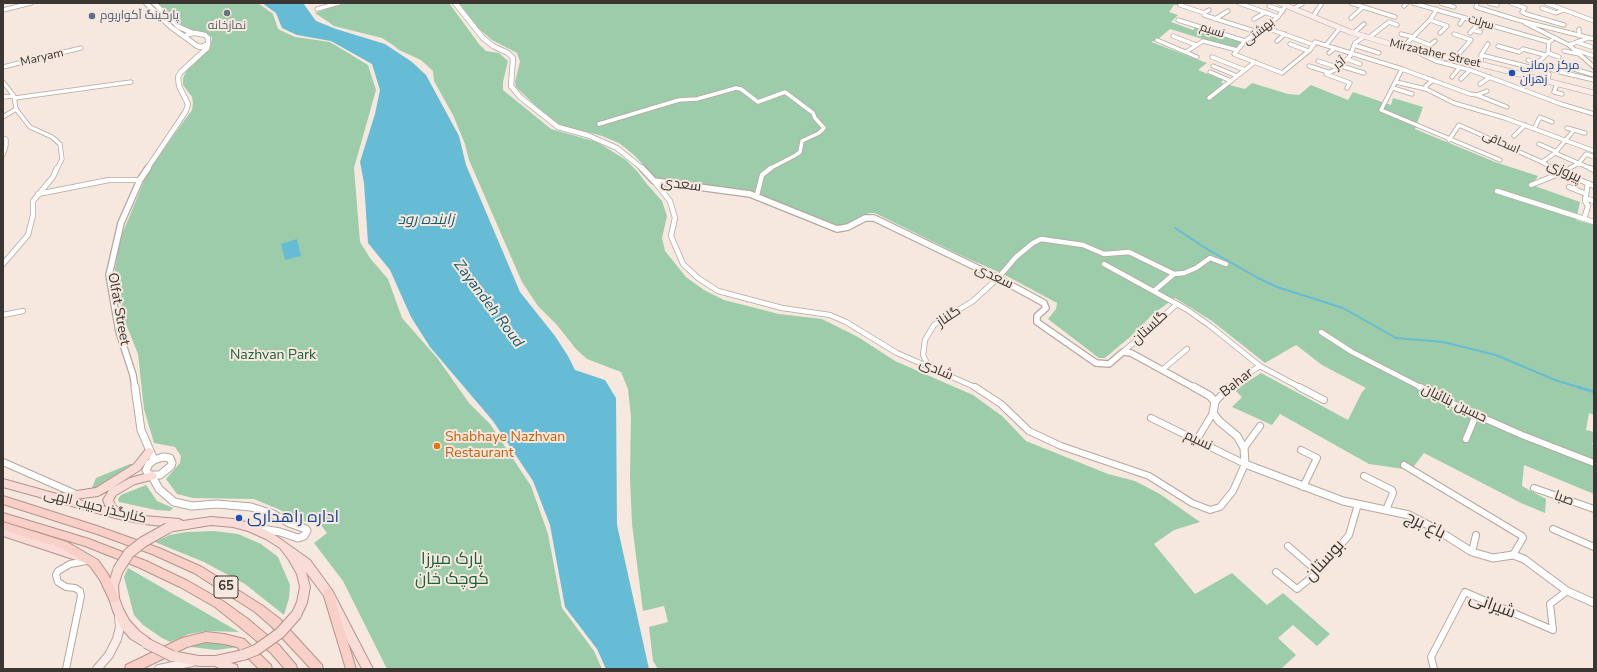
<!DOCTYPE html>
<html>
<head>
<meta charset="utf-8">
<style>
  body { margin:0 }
  #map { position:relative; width:1597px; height:672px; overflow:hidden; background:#f6e8df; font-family:"Nunito Sans",sans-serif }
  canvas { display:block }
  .frame { position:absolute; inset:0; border:4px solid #3b3632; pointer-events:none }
</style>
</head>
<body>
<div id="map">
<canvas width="1597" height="672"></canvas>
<div class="frame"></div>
</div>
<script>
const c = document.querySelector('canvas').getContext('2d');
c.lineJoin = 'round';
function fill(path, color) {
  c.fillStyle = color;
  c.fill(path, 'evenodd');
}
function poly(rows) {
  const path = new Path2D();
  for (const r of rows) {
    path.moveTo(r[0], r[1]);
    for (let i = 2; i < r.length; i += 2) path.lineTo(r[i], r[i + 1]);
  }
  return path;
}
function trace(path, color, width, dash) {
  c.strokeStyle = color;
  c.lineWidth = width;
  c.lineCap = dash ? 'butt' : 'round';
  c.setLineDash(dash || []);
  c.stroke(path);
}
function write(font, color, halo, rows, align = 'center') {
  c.font = font + ' "Nunito Sans",Cairo,sans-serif';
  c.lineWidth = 4;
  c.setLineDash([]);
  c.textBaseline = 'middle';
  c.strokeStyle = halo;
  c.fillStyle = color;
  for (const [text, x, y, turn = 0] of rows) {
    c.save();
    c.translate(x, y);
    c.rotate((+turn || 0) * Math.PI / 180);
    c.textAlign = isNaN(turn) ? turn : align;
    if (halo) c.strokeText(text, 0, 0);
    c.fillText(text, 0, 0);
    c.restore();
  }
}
fill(poly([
  [158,3,258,3,273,14,278,29,295,37,330,42,368,65,376,90,354,168,360,242,370,258,388,279,402,318,438,359,469,403,490,424,531,486,548,534,562,608,594,651,602,669,387,669,343,581,314,543,327,533,321,525,300,520,278,509,254,499,193,498,177,494,166,479,180,463,181,456,175,447,154,443,144,409,138,354,122,314,115,269,121,237,149,169,192,110,193,103,192,97,183,85,183,78,187,70,210,49,212,37,202,32,193,31,183,26],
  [343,3,449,3,479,44,486,51,499,53,508,61,503,82,503,90,551,129,597,142,626,160,637,171,646,183,662,201,667,216,662,238,665,251,686,277,704,290,724,300,779,314,822,319,858,337,895,361,973,395,1002,416,1026,441,1108,474,1135,481,1160,494,1200,522,1174,530,1154,544,1195,594,1232,573,1267,605,1283,593,1330,634,1317,646,1293,625,1278,638,1296,655,1281,669,658,669,653,661,649,627,668,622,664,606,643,611,632,524,630,478,631,417,628,389,621,372,587,359,576,349,557,325,538,306,522,282,469,160,465,144,453,115,434,81,433,71,421,60,399,50,393,45,382,38,334,26,315,13],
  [459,3,1182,3,1180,5,1174,5,1169,12,1178,15,1171,22,1193,30,1196,27,1241,42,1235,49,1170,29,1157,40,1151,42,1207,63,1198,70,1223,80,1221,83,1245,89,1252,83,1288,94,1299,95,1311,85,1348,100,1353,92,1391,105,1393,98,1423,107,1415,129,1495,162,1538,176,1532,185,1580,202,1576,220,1594,225,1594,415,1589,413,1586,430,1594,432,1594,440,1592,444,1594,445,1594,494,1524,465,1522,486,1546,499,1545,513,1521,503,1424,453,1411,470,1369,464,1280,414,1272,425,1232,407,1242,397,1235,390,1261,373,1348,420,1362,392,1366,388,1322,365,1296,345,1265,363,1212,321,1175,298,1153,314,1131,336,1105,358,1099,358,1048,319,1056,309,1057,303,1003,274,960,255,875,213,869,213,845,225,837,225,752,192,657,179,634,155,619,143,602,136,560,125,537,107,516,87,515,82,520,62,517,53,492,40,478,28],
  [130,464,133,464,130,467,96,488,92,488,96,478],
  [146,485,157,501,173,508,170,511,156,510,119,502,118,499,121,495],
  [214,531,238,534,261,544,278,557,290,585,289,598,284,615,245,584,204,562,155,542,170,535,187,532],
  [128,568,239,632,207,631,189,634,170,642,162,638,143,625,134,615,124,577],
  [212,641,238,647,216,650,183,646]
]), '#9cccaa');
fill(poly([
  [262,3,303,3,316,21,336,29,385,44,412,62,426,75,459,136,466,165,520,292,555,336,568,356,575,370,605,380,616,398,617,525,649,669,606,669,597,649,565,607,550,525,533,481,493,421,430,347,411,317,390,270,368,243,364,183,360,162,375,114,380,90,372,64,331,41,297,35,282,28,276,13],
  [297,239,301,256,285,260,281,244]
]), '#66bcd5');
trace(poly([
  [1175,228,1207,249,1258,278,1277,287,1343,308,1396,338,1443,342,1496,355,1555,380,1581,388]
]), '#66bcd5', 2);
trace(poly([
  [1578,387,1594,392]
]), '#66bcd5', 2.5);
const minorFar2 = poly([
  [1182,3,1180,5,1204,13,1204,15,1257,32],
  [1239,3,1278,17],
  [1351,3,1395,17],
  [1413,3,1549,42],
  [1441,3,1454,7],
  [1477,3,1476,7,1518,20,1594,39],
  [1489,3,1497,5],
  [1511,3,1525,8,1522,12,1526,14,1564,25],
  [1546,3,1594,21],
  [1286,5,1278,17,1245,41,1234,54,1282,73,1310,50,1315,42,1402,69,1470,94,1477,95,1487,91],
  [1269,6,1283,11],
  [1404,6,1407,3],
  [1296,7,1302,4],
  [1542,8,1556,13,1563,10],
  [317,9,339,3],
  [3,10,31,3],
  [1204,13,1209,10],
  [1314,15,1322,3],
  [1351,18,1363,7],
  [1215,19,1228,11],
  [1254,19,1266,12],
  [1178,20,1245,41],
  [1430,20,1447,26,1440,33],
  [1525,23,1569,45,1594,67],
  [1460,24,1464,18],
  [1476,26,1482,28],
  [1264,27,1314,45],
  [1579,29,1579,36],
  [1472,30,1480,32],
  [1356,31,1364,24],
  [1470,33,1479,23],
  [1401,34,1413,37],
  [1454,34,1471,40,1456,57],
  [1173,36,1196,45],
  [1371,36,1389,22,1397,25],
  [1412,38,1430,45,1435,41],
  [1157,40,1197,57],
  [1277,41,1285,34],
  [1577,42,1591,47],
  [1290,44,1308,51],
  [1326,45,1340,28],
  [1354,45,1379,53],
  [1569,45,1588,38],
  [1404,46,1430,20,1437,9],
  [1498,46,1519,52,1523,49,1545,55],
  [1576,50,1594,56],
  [1564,51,1579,54],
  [1186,52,1203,41,1237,50],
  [1329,53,1335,48],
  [1548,53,1559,57],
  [1423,55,1436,61,1470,70,1561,104,1594,114],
  [1481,55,1533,68],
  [1212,57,1245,70],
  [1347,59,1360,64],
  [1528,60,1556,71,1594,80],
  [1318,61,1339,68],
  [1481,63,1481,55,1488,44],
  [1213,66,1237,76],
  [1309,66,1328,72],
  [1341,66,1364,73],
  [3,67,81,48],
  [1402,69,1381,110,1500,160],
  [1574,69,1594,75],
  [1210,72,1231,81],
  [1326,74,1339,68,1350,56,1355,43,1365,36],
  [1326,74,1350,83,1347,88],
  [1526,74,1548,53,1549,42,1552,40],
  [1452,77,1460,67],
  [1461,79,1470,70],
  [1548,79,1549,74],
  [3,82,14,96,16,109,30,127,52,137,60,144,62,159,57,169],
  [1396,82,1426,89,1454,103,1505,118,1594,151],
  [1480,84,1490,77],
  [1557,84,1554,92,1562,94],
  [1393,88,1412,94],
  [1426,89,1426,86,1433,80],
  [1477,95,1507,107],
  [3,97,14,96],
  [15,98,131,82],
  [1209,98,1255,62],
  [3,117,16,109],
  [599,124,679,100,697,99,736,88,741,89,758,102,785,92,813,113,815,118,824,128,819,133,802,141,800,152,796,155,769,169],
  [1567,128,1585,133],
  [1534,129,1540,117,1552,122],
  [1514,136,1525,125],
  [3,138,6,139,6,146,3,155],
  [1449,140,1459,125,1542,162],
  [1539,144,1557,152],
  [1555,153,1592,169],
  [1570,168,1579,163,1586,154,1594,157],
  [1554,169,1542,162,1555,153,1574,130]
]);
const minorFar1 = poly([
  [1552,168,1594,186],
  [1590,168,1594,170],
  [654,181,670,201,675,218,671,236,683,264,698,278,718,291,782,308,830,315,846,322,897,353,977,388],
  [1531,185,1561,173],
  [1569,187,1586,194],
  [1497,191,1594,222],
  [38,194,109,180,140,180],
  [757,195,762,175,771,168],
  [1585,198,1594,201],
  [1584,219,1588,206,1585,201,1588,183],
  [3,264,28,235,33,215,33,201,53,177,57,168],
  [1104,264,1186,309,1209,325,1260,366,1301,388],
  [1154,291,1174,274],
  [3,315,23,311],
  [1321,332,1352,352,1422,388],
  [1123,352,1177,304],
  [929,367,923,355,925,340,934,325,973,301,998,278,1016,257,1033,243,1041,239,1083,245,1104,254,1129,252,1174,274,1184,273,1196,268,1210,258,1226,264],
  [1162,370,1187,349],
  [1228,388,1233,383,1260,366]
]);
const minor = poly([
  [975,387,1001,404,1029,431,1061,446,1149,476,1192,503,1210,510,1220,507,1233,491,1245,464,1151,418],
  [1299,387,1324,400],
  [1420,387,1463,409,1522,435,1594,463],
  [1215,402,1229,387],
  [1466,439,1476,415],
  [1196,441,1213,413],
  [1244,448,1260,426],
  [1301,450,1317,458,1303,487],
  [3,462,76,494],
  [1404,465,1522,536,1523,538,1513,555],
  [1364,476,1392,490,1393,493,1386,510],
  [1534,488,1594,509],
  [1553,529,1594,547],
  [1288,546,1318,572],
  [1472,552,1476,535],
  [1276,572,1297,589,1318,572,1349,535,1358,504],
  [66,669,81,596,80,591,75,588,66,587,58,582,56,575,58,571,70,564,86,561],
  [1434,669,1431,657,1465,592,1553,630,1550,604,1567,591]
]);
const tertiaryFar2 = poly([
  [146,3,171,27,185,37],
  [154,3,179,27,193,33],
  [455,3,483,38,493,46,508,53,513,58,511,86,520,97,558,127,587,135,617,148,643,169],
  [195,33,205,35,208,38,208,44,201,47,197,46,185,37,188,34,195,33],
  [147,169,186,111,188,104,179,86,178,77,181,72,207,48,208,44]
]);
const tertiaryFar1 = poly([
  [642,168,654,181,750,194,837,229,848,227,865,218,874,218,998,278,1044,303,1046,308,1037,316,1037,322,1096,363,1109,364,1123,352,1131,353,1195,388],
  [135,388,133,375,119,332,109,275,121,223,140,180,148,168]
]);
const tertiary = poly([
  [135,387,141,430,154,460],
  [1194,387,1210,396,1215,402,1213,413,1219,421,1237,436,1244,448,1245,464,1343,501,1409,515,1434,528,1472,552,1493,558,1513,555,1524,559,1567,591,1594,603],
  [163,457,170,458,172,463,171,466,160,475,149,475,146,470,149,464,154,460,163,457],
  [152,476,159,489,174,502,192,506,217,504,251,507,273,514,289,523,306,529,307,531,304,536,298,538,280,532,256,528]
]);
const secondaryFar1 = poly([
  [1280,3,1350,32,1427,55,1468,61,1594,93]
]);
const secondary = poly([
  [97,669,109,655,117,639,120,627,119,617],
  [159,669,192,662]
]);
const primary = poly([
  [149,448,152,449,154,452,140,470,112,488,130,478,152,472,155,473,157,476,155,479,135,484,116,495,113,500,115,505,123,512,144,516,179,519,183,521,211,517,233,519,250,523,272,533,310,560,332,590,373,669,362,669,324,596,306,572,310,587,307,603,300,618,296,620,292,618,291,615,297,602,300,587,297,574,289,560,280,548,266,539,248,531,233,527,211,525,168,532,165,531,163,528,164,526,144,524,119,519,3,487,3,479,57,494,96,488,134,464,146,449,149,448],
  [109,490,103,500,106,507,75,499,98,496,109,490],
  [3,528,82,554,86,555,87,558,86,561,82,562,3,536,3,528],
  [118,565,122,567,123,570,118,586,119,598,123,609,129,620,139,631,150,639,151,643,150,647,146,648,131,639,121,628,113,611,109,598,108,586,114,567,118,565],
  [243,650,247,651,248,655,247,659,231,663,237,665,238,669,221,669,215,666,199,666,172,661,168,660,167,656,168,652,172,651,199,656,215,656,243,650]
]);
const trunk = poly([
  [3,496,97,526,159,548,202,567,263,606,280,619,322,665,323,669,311,669,272,627,255,612,194,573,152,554,97,534,3,504,3,496],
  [3,513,89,539,146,561,188,581,223,601,248,619,279,645,296,665,297,669,285,669,271,653,240,627,215,607,180,587,138,567,85,546,3,521,3,513],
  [3,522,67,542,98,560,108,574,119,598,118,601,114,603,110,601,100,580,90,566,61,548,3,530,3,522],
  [328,588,332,590,333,593,356,669,346,669,323,593,324,590,328,588],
  [206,632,224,634,244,639,271,665,272,669,259,669,237,647,224,644,206,642,187,647,142,669,125,669,126,665,182,638,206,632]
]);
trace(minorFar2, '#b5a89f', 5);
trace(minorFar1, '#b5a89f', 6);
trace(minor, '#b5a89f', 8);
trace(tertiaryFar2, '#b5a89f', 6);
trace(tertiaryFar1, '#b5a89f', 8);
trace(tertiary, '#b5a89f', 9);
trace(secondaryFar1, '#b5a89f', 6);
trace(secondary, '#b5a89f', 10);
trace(primary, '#b5928b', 2);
trace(trunk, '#b5928b', 2);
trace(minorFar2, '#fff', 3.5);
trace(minorFar1, '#fff', 4.5);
trace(minor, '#fff', 6);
trace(tertiaryFar2, '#fff', 4.5);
trace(tertiaryFar1, '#fff', 5.5);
trace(tertiary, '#fff', 7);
trace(secondaryFar1, '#fcedeb', 5);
trace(secondary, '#fcedeb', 8);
fill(primary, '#fadcd6');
fill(trunk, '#f8d0c8');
const primaryBridge = poly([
  [118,570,129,553,143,542,168,528],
  [146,643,172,656],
  [243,655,256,650,280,633,296,615]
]);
trace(primaryBridge, '#b5928b', 12, []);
trace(primaryBridge, '#fadcd6', 10);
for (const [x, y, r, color] of [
  [227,13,4,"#6b7280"],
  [92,16,4,"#5c6f8a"],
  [1512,73,4,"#1a4fb4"],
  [437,446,4,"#e8710a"],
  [239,518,4,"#1a4fb4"]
]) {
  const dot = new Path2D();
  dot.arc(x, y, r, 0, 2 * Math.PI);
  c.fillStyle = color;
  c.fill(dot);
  trace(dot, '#f6e8df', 1.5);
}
write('12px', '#4e5e75', '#f6e8df', [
  ["پارکینگ آکواریوم",100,16]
], 'left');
write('12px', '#3b3632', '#f6e8df', [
  ["سرلت",1481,23,17],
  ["نسیم",1212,31,18],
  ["بهشتی",1259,32,-38],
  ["Mirzataher Street",1435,54,13],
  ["Maryam",42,58,-13],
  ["آذر",1340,64,-37],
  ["اسحاقی",1501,143,24]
]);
write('12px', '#5b616d', '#f6e8df', [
  ["نمازخانه",227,26]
]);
write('12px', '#164399', '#f6e8df', [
  ["مرکز درمانی",1520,66],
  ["زهران",1520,80]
], 'left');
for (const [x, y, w] of [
  [226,587,24]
]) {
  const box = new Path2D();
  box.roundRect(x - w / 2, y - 11, w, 22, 3);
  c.fillStyle = '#f6e8df';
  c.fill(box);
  trace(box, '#3b3632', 1);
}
write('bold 13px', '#3b3632', null, [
  ["65",226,587]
]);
write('14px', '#3b3632', '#f6e8df', [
  ["پیروزی",1564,172,25],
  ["سعدی",681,185,7],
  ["سعدی",994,277,26],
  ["Olfat Street",118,309,80],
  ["گلناز",949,317,-34],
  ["گلستان",1150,328,-42],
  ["شادی",936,370,23],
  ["Bahar",1237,383,-38],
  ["حسین بنائیان",1454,404,26],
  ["نسیم",1198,441,26],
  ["صبا",1564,499,19],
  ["کنارگذر حبیب الهی",95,507,14]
]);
write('14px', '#1c6239', '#f6e8df', [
  ["Nazhvan Park",273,356]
]);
write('14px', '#c56008', '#f6e8df', [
  ["Shabhaye Nazhvan",445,438],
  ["Restaurant",445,454]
], 'left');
write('italic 15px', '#125a6c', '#f6e8df', [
  ["زاینده رود",426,220],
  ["Zayandeh Roud",488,304,53]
]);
write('17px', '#164399', '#f6e8df', [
  ["اداره راهداری",247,518]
], 'left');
write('17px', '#3b3632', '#f6e8df', [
  ["باغ برج",1425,526,26],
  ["بوستان",1325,561,-47],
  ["شیرانی",1492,606,20]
]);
write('17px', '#1c6239', '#f6e8df', [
  ["پارک میرزا",452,560],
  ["کوچک خان",452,580]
]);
</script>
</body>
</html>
